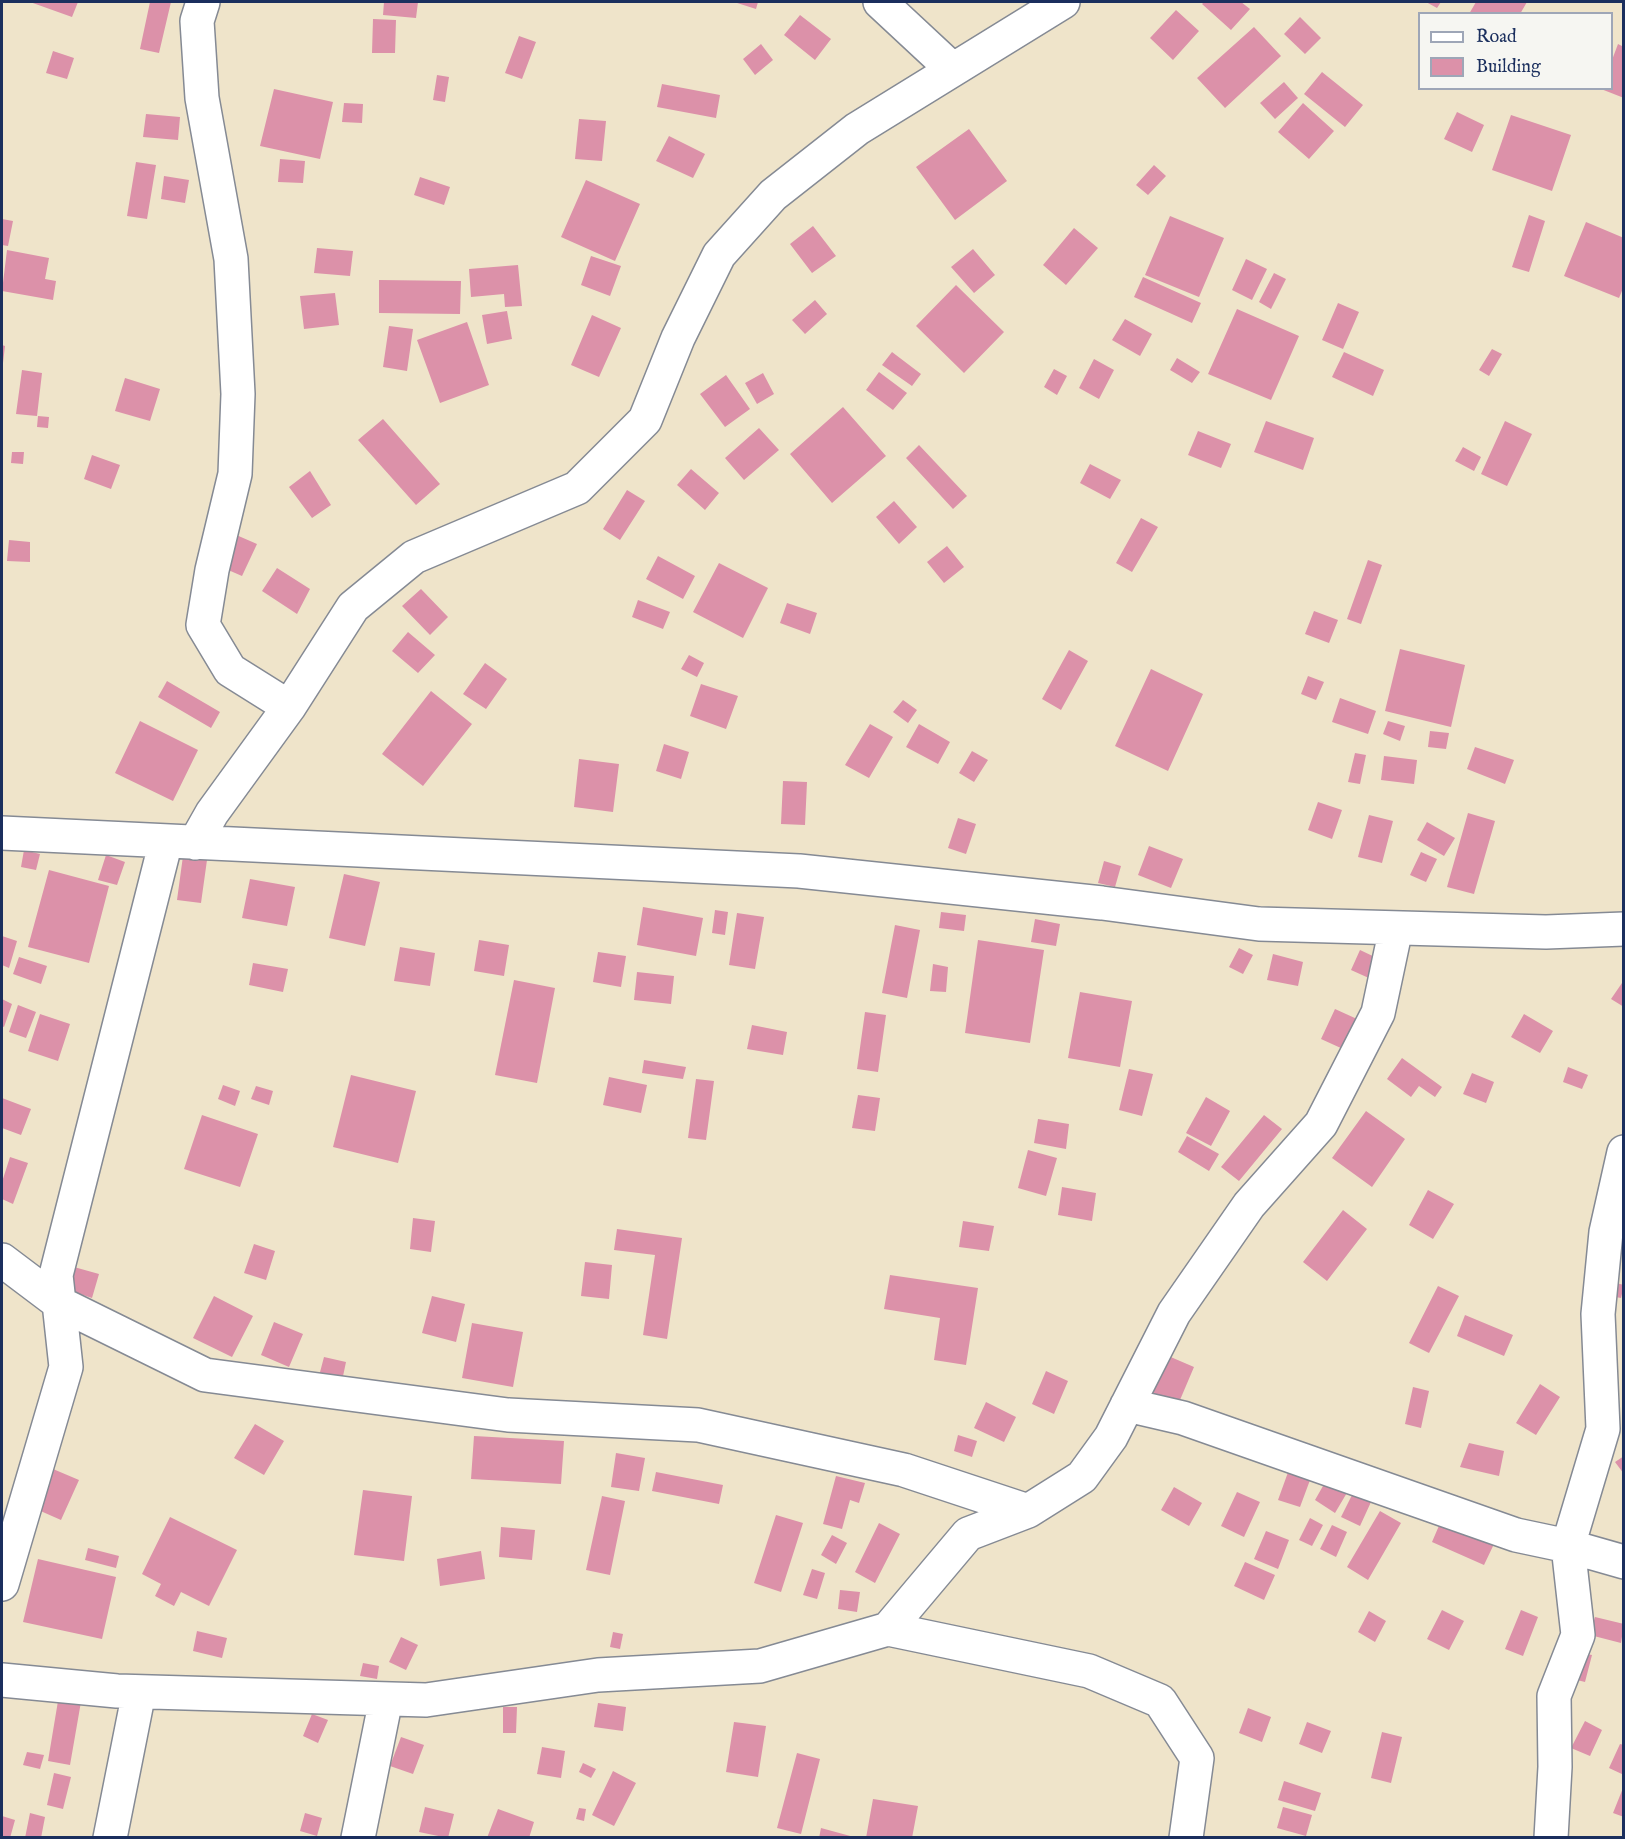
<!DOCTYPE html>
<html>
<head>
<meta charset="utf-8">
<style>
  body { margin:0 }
  #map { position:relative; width:1625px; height:1839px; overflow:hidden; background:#efe4ca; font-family:"IM FELL English",serif }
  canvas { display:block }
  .frame { position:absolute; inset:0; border:3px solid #1b2f5e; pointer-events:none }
  .legend { position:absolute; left:1418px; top:12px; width:195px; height:78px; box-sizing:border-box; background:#f6f6f2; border:2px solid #9ea6b7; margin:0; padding:8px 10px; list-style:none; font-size:18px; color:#1b2f5e }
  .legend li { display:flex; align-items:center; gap:12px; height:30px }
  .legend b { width:30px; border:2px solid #9ea6b7 }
</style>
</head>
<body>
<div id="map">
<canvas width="1625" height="1839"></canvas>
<div class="frame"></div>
<ul class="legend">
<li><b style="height:8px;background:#fff"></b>Road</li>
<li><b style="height:16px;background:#dc91a9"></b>Building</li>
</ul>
</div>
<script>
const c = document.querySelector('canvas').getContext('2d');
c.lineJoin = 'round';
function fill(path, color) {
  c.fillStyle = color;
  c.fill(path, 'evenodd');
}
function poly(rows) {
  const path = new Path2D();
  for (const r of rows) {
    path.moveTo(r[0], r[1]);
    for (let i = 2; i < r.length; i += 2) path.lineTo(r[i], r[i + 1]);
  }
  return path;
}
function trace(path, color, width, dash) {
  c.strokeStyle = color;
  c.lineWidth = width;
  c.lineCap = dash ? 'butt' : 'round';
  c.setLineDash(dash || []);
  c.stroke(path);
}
fill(poly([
  [30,2,78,2,72,17],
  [150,2,171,2,159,53,140,49],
  [384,2,418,2,416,18,383,15],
  [734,2,758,2,756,9],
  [1204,2,1241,2,1250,9,1231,30,1202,4],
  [1426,2,1441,2,1437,8],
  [1476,2,1527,2,1520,14,1469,14],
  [1176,10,1199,31,1173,60,1150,38],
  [800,15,831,39,815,60,784,35],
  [1300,17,1321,38,1305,54,1284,34],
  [373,19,396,20,395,53,372,53],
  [1254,27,1281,56,1225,108,1197,78],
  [519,36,536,42,522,79,505,73],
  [761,44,773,60,755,75,743,59],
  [1618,44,1624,47,1624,98,1601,89,1612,88,1612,60],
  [53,51,74,58,67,79,46,73],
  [1322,72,1363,105,1345,127,1304,94],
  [437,75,449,77,445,102,433,100],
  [1284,82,1298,98,1275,119,1260,103],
  [662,84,720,95,716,118,657,107],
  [274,89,333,102,320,159,260,146],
  [344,103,363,104,362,123,342,122],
  [1303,103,1334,131,1309,159,1278,132],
  [1457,112,1484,125,1472,152,1444,139],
  [146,114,180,117,178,140,143,137],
  [1511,115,1571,135,1552,191,1492,170],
  [579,119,606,121,602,161,575,159],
  [969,129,1007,181,955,220,916,167],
  [669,136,705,154,693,178,656,161],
  [280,159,305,161,303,183,278,182],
  [136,162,156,165,147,219,127,216],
  [1154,165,1166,176,1148,195,1136,185],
  [164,176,189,180,185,203,161,199],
  [420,177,450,187,444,205,414,195],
  [586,180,640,204,615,261,561,237],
  [1529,215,1545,221,1529,272,1512,267],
  [1170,216,1224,238,1199,297,1145,275],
  [2,219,13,221,8,246,2,245],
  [1586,222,1624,238,1624,286,1619,298,1564,276],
  [813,226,836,256,812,273,790,244],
  [1074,228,1098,248,1066,285,1043,265],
  [317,248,353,251,350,276,314,273],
  [973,249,995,275,974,293,951,267],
  [7,250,49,258,45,279,56,281,53,300,2,291],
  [591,256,621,266,610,296,581,285],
  [1246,259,1267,269,1252,300,1232,290],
  [518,265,522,306,505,307,504,294,471,297,469,269],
  [1274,273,1286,279,1271,309,1259,302],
  [1143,277,1201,303,1192,323,1134,297],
  [379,280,461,281,460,314,379,313],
  [956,285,1004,332,964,373,916,326],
  [335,293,339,325,304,329,300,296],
  [815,300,827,314,805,334,792,320],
  [1338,303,1359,312,1343,349,1322,340],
  [1237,309,1299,336,1271,400,1208,374],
  [507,311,512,339,487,344,482,315],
  [592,315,621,328,599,377,571,365],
  [1125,319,1152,334,1140,356,1112,340],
  [467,322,489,385,440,403,417,340],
  [389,326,413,329,407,371,383,367],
  [2,345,5,346,3,363,2,363],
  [1492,349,1502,354,1489,376,1479,370],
  [892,352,921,374,912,386,882,365],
  [1344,352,1384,370,1373,396,1332,377],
  [1177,358,1200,372,1192,383,1170,370],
  [1094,359,1114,370,1099,399,1079,388],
  [1054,369,1067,376,1057,395,1044,387],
  [22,370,42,373,37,416,16,414],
  [879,372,907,393,893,410,866,390],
  [763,373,774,394,757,404,745,383],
  [726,375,750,409,725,427,700,394],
  [125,378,160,389,150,421,115,411],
  [843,407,886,456,832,503,790,454],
  [38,416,49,417,48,428,37,427],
  [383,419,440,484,416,505,358,440],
  [1266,421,1314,438,1303,470,1254,452],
  [1505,421,1532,434,1507,486,1481,474],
  [759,428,779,450,744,480,725,458],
  [1198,431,1231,444,1221,468,1188,455],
  [919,445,967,496,953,509,906,458],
  [1463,447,1481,457,1474,471,1455,461],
  [12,452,24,452,23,464,11,463],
  [92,455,120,465,111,489,84,479],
  [1090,464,1121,480,1110,499,1080,483],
  [691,469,719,493,705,510,677,485],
  [310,471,331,505,312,518,289,487],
  [627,490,645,501,620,540,603,529],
  [894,501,917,527,899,544,876,517],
  [1141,518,1158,527,1132,572,1116,563],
  [234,534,257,544,242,576,219,566],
  [9,540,30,542,30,562,7,561],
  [947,546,964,567,944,583,927,562],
  [658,556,695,576,683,599,646,579],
  [1368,560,1382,565,1361,624,1347,619],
  [719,563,768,588,743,638,693,612],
  [277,568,310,589,297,614,262,591],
  [421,589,448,617,430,635,402,606],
  [638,600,670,612,663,629,632,617],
  [787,603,817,613,810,634,780,623],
  [1314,611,1338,620,1329,643,1305,634],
  [408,632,435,655,418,673,392,651],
  [1400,649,1465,665,1451,727,1385,711],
  [1069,650,1088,661,1061,710,1042,699],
  [689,655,704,663,697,677,681,669],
  [485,663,507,679,486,709,463,694],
  [1151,669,1203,694,1168,771,1115,746],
  [1308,676,1324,682,1316,700,1301,694],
  [167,681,220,712,211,728,158,697],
  [701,684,738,696,726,729,690,716],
  [431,691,472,724,423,786,382,754],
  [1340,698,1376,711,1368,734,1332,722],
  [903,700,917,710,908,723,893,712],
  [140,721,198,750,173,801,115,773],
  [1388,721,1405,726,1400,741,1383,734],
  [870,724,893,737,869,778,845,765],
  [919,724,950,742,938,764,906,747],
  [1430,731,1449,733,1446,749,1428,747],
  [664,744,689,752,681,779,656,771],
  [1475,747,1514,760,1505,784,1467,769],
  [972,751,988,760,974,782,959,773],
  [1355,753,1366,755,1360,784,1348,782],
  [1384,756,1417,760,1414,784,1381,780],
  [579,759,619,764,613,812,574,807],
  [783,781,807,782,805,825,781,824],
  [1318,802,1342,810,1332,839,1308,830],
  [1468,813,1495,821,1474,894,1447,887],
  [1369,815,1393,821,1382,863,1358,857],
  [958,818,976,824,966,854,948,848],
  [1427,822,1455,838,1444,856,1417,840],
  [1149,846,1183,859,1171,888,1138,875],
  [24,850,40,854,36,870,21,867],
  [1421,852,1437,859,1426,882,1410,875],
  [106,855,125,862,117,885,98,880],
  [183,856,207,860,201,903,177,900],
  [1104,861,1121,866,1115,887,1098,883],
  [49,870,109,886,89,963,28,947],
  [344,874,380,882,365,946,329,938],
  [250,879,295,887,287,926,242,918],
  [643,907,703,918,696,956,637,945],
  [715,910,728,912,725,935,712,933],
  [941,912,966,915,964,931,939,928],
  [737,913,764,917,755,969,729,965],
  [1035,919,1060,924,1056,946,1031,942],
  [895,925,920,930,907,998,882,993],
  [2,936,17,941,9,968,2,965],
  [479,940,509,945,504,976,474,971],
  [978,940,1044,950,1030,1043,965,1033],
  [400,947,435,953,430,986,394,981],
  [1239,948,1253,955,1243,974,1229,967],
  [1360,950,1379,959,1371,979,1351,970],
  [598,952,626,956,621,987,593,982],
  [1273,954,1303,962,1298,986,1267,980],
  [19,957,47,966,41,984,13,974],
  [253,963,288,969,283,992,249,985],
  [933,964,948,967,946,992,930,991],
  [637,972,674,976,671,1004,634,1000],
  [514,980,555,988,537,1083,495,1075],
  [1622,983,1624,984,1624,1007,1611,999],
  [1080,992,1132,1001,1120,1067,1068,1058],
  [2,999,12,1004,4,1027,2,1026],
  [18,1005,36,1012,26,1038,9,1032],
  [1335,1009,1357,1019,1343,1049,1321,1039],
  [865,1012,886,1015,878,1072,857,1069],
  [40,1014,70,1024,58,1061,28,1051],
  [1524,1014,1553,1031,1540,1053,1511,1037],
  [752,1025,787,1032,783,1055,747,1049],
  [1402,1058,1442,1087,1435,1097,1419,1086,1411,1097,1387,1079],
  [644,1060,686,1067,683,1079,642,1073],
  [1568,1067,1588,1075,1582,1089,1563,1082],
  [1129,1069,1153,1074,1142,1116,1119,1110],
  [1472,1073,1494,1082,1486,1103,1463,1094],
  [351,1075,416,1091,398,1163,333,1147],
  [609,1077,647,1085,641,1113,603,1105],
  [696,1079,714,1081,706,1140,688,1138],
  [223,1085,240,1091,235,1106,218,1099],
  [256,1086,273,1091,269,1105,251,1099],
  [858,1095,880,1098,875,1131,852,1128],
  [1206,1097,1230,1111,1211,1146,1186,1133],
  [2,1098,31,1109,21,1135,2,1128],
  [1366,1111,1405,1139,1372,1187,1332,1158],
  [202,1115,258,1134,240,1187,184,1169],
  [1264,1115,1282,1129,1239,1181,1221,1167],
  [1038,1119,1069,1124,1066,1149,1034,1143],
  [1187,1136,1219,1154,1209,1171,1178,1152],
  [1028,1150,1057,1158,1046,1196,1018,1188],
  [10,1157,28,1163,13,1204,2,1199,2,1182],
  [1062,1187,1096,1193,1092,1221,1058,1215],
  [1428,1190,1454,1204,1433,1239,1409,1225],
  [1343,1210,1367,1229,1327,1281,1303,1262],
  [413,1218,435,1221,431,1252,410,1249],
  [963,1221,994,1226,989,1251,959,1247],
  [617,1229,682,1238,667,1339,643,1335,655,1255,614,1250],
  [254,1244,275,1251,266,1280,244,1273],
  [585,1262,612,1265,609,1299,581,1296],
  [74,1267,99,1274,92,1298,68,1290],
  [890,1275,978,1288,966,1365,934,1360,940,1318,884,1309],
  [1608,1281,1624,1285,1621,1298,1605,1295],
  [1438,1286,1459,1296,1429,1353,1409,1343],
  [214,1296,253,1316,232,1357,193,1338],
  [432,1296,465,1304,456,1342,422,1333],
  [1465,1315,1513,1335,1504,1356,1457,1336],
  [274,1322,303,1334,289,1367,261,1355],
  [472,1323,523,1332,513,1387,462,1378],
  [1166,1355,1194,1367,1177,1407,1149,1395],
  [324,1357,346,1362,342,1381,319,1376],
  [1046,1371,1068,1381,1054,1414,1032,1404],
  [1540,1384,1560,1397,1536,1435,1516,1423],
  [1413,1387,1429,1391,1421,1428,1405,1424],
  [986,1402,1016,1417,1004,1442,974,1428],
  [255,1424,284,1441,264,1475,234,1458],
  [958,1435,977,1441,972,1457,954,1451],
  [474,1436,564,1441,561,1484,471,1479],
  [1469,1443,1504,1451,1499,1476,1460,1467],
  [616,1453,645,1458,639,1491,611,1487],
  [1624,1456,1624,1474,1615,1462],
  [1291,1464,1313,1472,1300,1507,1278,1500],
  [53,1469,79,1480,61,1520,36,1509],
  [656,1472,723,1485,719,1504,652,1491],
  [836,1476,865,1483,859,1503,850,1500,842,1529,823,1524],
  [1327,1479,1348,1491,1335,1513,1315,1500],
  [1174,1487,1202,1503,1189,1526,1161,1510],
  [363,1490,412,1496,404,1561,354,1555],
  [1237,1492,1260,1502,1244,1537,1221,1526],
  [1353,1493,1371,1502,1360,1526,1341,1517],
  [602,1496,625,1501,610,1575,586,1570],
  [1380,1511,1401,1523,1368,1580,1347,1567],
  [776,1515,803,1523,781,1592,754,1583],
  [170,1517,237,1550,209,1606,181,1592,174,1606,155,1596,161,1584,142,1574],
  [1310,1518,1323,1525,1312,1546,1299,1540],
  [1441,1521,1494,1544,1484,1565,1432,1542],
  [879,1523,900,1534,875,1583,855,1572],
  [1332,1525,1347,1532,1336,1557,1320,1549],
  [501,1527,535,1530,532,1560,499,1557],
  [1266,1531,1289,1540,1278,1569,1254,1559],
  [832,1535,847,1543,836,1564,821,1555],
  [88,1548,119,1556,116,1568,85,1560],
  [481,1551,485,1579,440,1586,437,1559],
  [38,1559,116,1577,102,1639,23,1622],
  [1245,1562,1275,1575,1264,1600,1234,1586],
  [812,1569,825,1573,817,1599,803,1595],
  [840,1590,860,1592,857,1612,838,1609],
  [1442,1610,1464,1621,1449,1650,1427,1639],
  [1521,1610,1538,1617,1523,1656,1505,1649],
  [1369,1611,1386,1621,1375,1642,1358,1632],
  [1595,1617,1624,1624,1621,1643,1590,1635],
  [197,1631,227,1638,222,1658,193,1651],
  [613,1632,623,1634,620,1649,610,1647],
  [401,1637,418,1645,406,1670,389,1662],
  [1575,1652,1592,1655,1585,1682,1569,1678],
  [363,1663,379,1666,377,1679,360,1676],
  [82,1696,70,1765,48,1761,58,1701],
  [598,1703,626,1707,623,1731,594,1727],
  [503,1707,517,1707,516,1733,503,1733],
  [1248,1708,1271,1717,1262,1742,1239,1733],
  [312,1714,328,1720,318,1743,303,1736],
  [1585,1721,1602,1730,1590,1756,1571,1748],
  [734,1722,766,1726,758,1777,726,1772],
  [1307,1722,1331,1731,1322,1753,1299,1744],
  [1382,1732,1402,1737,1391,1783,1371,1778],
  [401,1737,424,1745,413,1774,390,1766],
  [1620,1744,1624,1745,1624,1775,1609,1768],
  [542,1747,565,1751,561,1778,537,1774],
  [27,1752,44,1755,40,1769,23,1765],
  [797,1753,820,1759,801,1834,777,1828],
  [583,1763,596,1769,591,1778,579,1772],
  [613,1771,636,1783,614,1826,592,1815],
  [54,1773,71,1777,63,1809,47,1805],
  [1284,1781,1321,1793,1315,1811,1278,1800],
  [1623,1788,1624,1788,1624,1817,1613,1813],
  [873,1799,918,1806,912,1838,866,1838],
  [425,1807,454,1814,448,1838,419,1832],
  [1283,1807,1312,1815,1306,1836,1277,1828],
  [579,1808,586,1809,584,1821,576,1819],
  [498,1809,534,1822,529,1838,487,1838],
  [30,1813,45,1817,41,1838,25,1838],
  [305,1813,322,1818,317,1836,300,1831],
  [2,1816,15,1820,10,1838,2,1837],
  [821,1828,854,1837,853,1838,819,1838]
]), '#dc91a9');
const minor = poly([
  [203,2,197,21,202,98,231,259,238,394,235,474,212,570,203,625,230,670,289,707],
  [880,2,952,69],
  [2,833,799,871,1102,903,1259,924,1546,932,1624,929],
  [195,843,212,813,289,707,353,607,414,557,577,488,645,420,678,338,719,255,773,195,857,129,1063,2],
  [1624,1152,1606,1232,1598,1314,1603,1429,1568,1546,1624,1562],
  [2,1260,59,1303,205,1375,508,1415,698,1425,904,1470,1028,1511],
  [1127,1405,1183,1418,1516,1535,1568,1546,1578,1635,1554,1696,1555,1767,1551,1838],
  [2,1584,66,1367,56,1275,166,841],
  [888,1629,968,1534,1028,1511,1082,1477,1111,1437,1174,1313,1249,1205,1321,1124,1378,1013,1396,928],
  [2,1680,117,1691,426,1700,598,1675,760,1666,888,1629,1089,1671,1160,1701,1197,1758,1186,1838],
  [110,1838,139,1692],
  [358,1838,386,1699]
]);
trace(minor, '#858a94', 36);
trace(minor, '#fff', 33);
</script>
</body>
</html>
